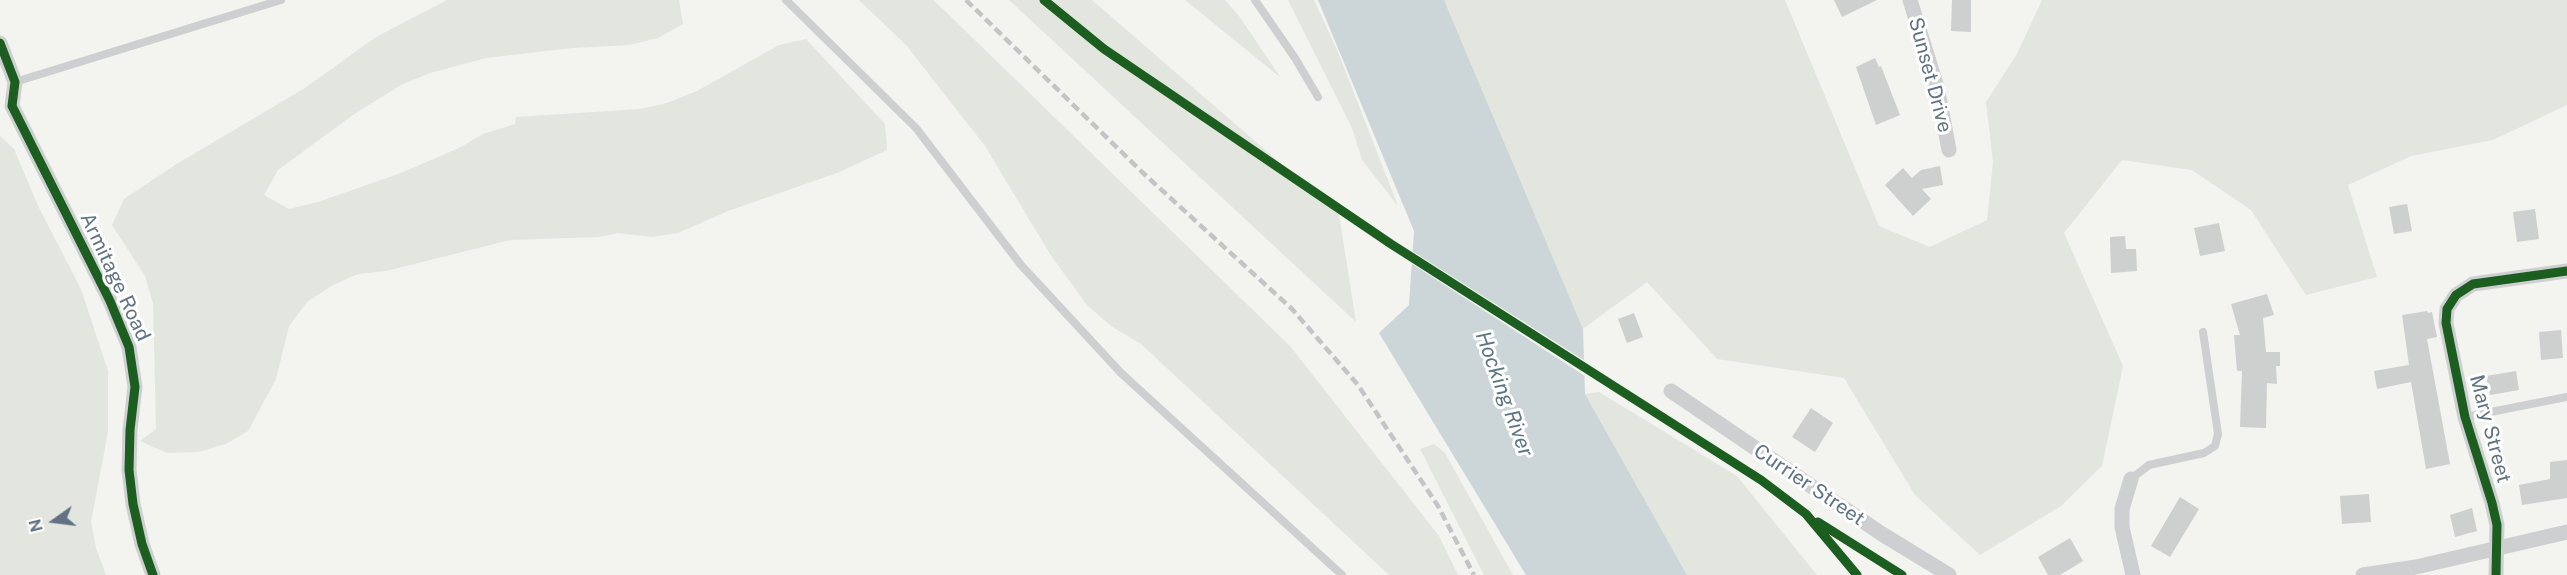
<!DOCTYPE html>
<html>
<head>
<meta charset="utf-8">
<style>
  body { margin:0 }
  #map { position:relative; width:2567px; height:575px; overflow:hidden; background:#f3f3f0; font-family:"Public Sans",sans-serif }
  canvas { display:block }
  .north { position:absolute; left:24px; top:491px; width:60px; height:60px; -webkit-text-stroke:4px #fff; paint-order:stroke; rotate:256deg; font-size:16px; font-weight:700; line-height:24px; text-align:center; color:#617383 }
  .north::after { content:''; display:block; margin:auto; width:21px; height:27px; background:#617383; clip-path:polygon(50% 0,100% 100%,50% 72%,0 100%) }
</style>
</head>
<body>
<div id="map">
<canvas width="2567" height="575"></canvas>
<div class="north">N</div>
</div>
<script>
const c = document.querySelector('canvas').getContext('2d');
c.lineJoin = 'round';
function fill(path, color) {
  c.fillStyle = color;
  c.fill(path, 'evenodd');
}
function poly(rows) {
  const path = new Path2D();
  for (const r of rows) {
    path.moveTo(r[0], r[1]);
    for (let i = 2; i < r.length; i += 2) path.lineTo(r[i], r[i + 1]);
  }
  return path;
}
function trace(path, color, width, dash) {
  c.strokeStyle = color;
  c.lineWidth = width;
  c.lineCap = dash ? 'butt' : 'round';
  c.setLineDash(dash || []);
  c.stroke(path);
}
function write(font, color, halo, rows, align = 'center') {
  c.font = font + ' "Public Sans",sans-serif';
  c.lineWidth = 6;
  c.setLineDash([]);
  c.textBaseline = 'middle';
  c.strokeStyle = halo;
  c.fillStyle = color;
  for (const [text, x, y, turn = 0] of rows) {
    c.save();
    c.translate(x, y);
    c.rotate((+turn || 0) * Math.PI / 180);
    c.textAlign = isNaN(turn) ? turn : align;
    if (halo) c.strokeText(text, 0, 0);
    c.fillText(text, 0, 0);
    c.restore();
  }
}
fill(poly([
  [447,0,679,0,683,24,658,38,629,45,573,48,486,58,430,73,401,85,353,115,278,170,264,195,289,209,318,202,401,173,459,148,483,134,515,124,516,117,640,109,667,103,697,91,779,45,806,39,885,124,887,150,837,173,728,211,678,233,652,237,618,233,599,237,510,240,386,271,358,274,333,285,307,302,289,326,276,379,248,431,226,444,198,452,167,453,140,441,156,429,153,303,145,276,112,225,124,199,175,165,305,88,376,37],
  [859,0,933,0,946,12,1290,346,1439,536,1458,575,1389,575,1141,344,1111,326,1087,305,1050,254,985,146,906,45],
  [1009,0,1092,0,1308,187,1338,208,1356,322],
  [1185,0,1225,0,1239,16,1281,78],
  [1288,0,1314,0,1338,52,1398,206,1362,160,1352,128],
  [1444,0,1785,0,1879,226,1930,247,1987,220,1993,162,1986,102,2017,54,2042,0,2567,0,2567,105,2493,140,2411,156,2348,185,2377,277,2306,295,2251,210,2192,170,2122,160,2064,233,2123,366,2102,466,2061,506,1980,555,1915,495,1844,378,1717,359,1647,282,1583,329],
  [0,136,14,149,39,208,81,289,108,371,108,432,91,522,96,548,106,575,0,575],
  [1599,392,1737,476,1817,575,1687,575,1585,394],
  [1434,444,1445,453,1513,575,1484,575,1420,449]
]), '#e2e6de');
fill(poly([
  [1318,0,1444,0,1583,329,1585,394,1687,575,1526,575,1379,333,1409,305,1414,231]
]), '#ccd5d8');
fill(poly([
  [1409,249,1587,362,1588,378,1409,262]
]), '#f3f3f0');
fill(poly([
  [1834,0,1877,0,1842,17],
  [1952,0,1971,0,1971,32,1951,31],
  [1875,58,1879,67,1881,66,1900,115,1876,125,1856,67],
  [1940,166,1943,185,1922,189,1931,199,1913,216,1885,185,1903,168,1912,178,1921,170],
  [2407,204,2412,231,2394,234,2389,207],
  [2535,209,2539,239,2517,242,2513,212],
  [2219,223,2225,251,2200,256,2194,228],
  [2125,236,2126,249,2136,249,2137,271,2111,273,2110,237],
  [2267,294,2274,315,2263,318,2266,352,2280,352,2280,366,2276,366,2277,384,2267,383,2266,428,2240,427,2242,371,2237,371,2234,335,2240,335,2231,304],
  [2427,311,2428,313,2432,312,2437,337,2427,339,2450,464,2426,469,2411,382,2377,389,2374,371,2409,365,2402,315],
  [1634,313,1643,337,1627,343,1618,319],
  [2561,330,2563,358,2541,360,2539,332],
  [2516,371,2519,390,2490,395,2486,376],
  [1811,408,1833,423,1815,452,1792,437],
  [2567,460,2567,498,2522,505,2519,485,2550,479,2550,462],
  [2369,494,2371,522,2342,524,2340,496],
  [2180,497,2199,509,2170,557,2151,546],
  [2472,508,2477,531,2455,537,2450,515],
  [2070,538,2083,561,2060,575,2048,575,2038,557]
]), '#cecfcf');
trace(poly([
  [786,0,916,128,1021,265,1121,373,1342,575],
  [1255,0,1295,58,1318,97],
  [15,82,281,0],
  [2465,417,2567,397],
  [2131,479,2149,465,2204,453,2215,446,2218,434,2203,332]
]), '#cecfd0', 8);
trace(poly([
  [1910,0,1937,87,1949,150],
  [0,43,15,82,12,106,110,301,129,347,135,387,130,430,129,470,133,504,142,544,153,575],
  [1671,391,1882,534,1949,575],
  [2131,479,2122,509,2122,527,2133,575],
  [2363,575,2416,567,2567,532],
  [2496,575,2497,525,2492,503,2465,417,2446,323,2447,309,2456,295,2473,284,2567,271]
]), '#cecfd0', 15);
trace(poly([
  [966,0,1142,172,1292,309,1358,385,1438,506,1474,575]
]), '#c3c4c5', 4.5, [9, 4.5]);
trace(poly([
  [1044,0,1104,49,1391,244,1761,480,1806,514,1857,575],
  [0,43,15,82,12,106,110,301,129,347,135,387,130,430,129,470,133,504,142,544,153,575],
  [1818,522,1902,575],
  [2496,575,2497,525,2492,503,2465,417,2446,323,2447,309,2456,295,2473,284,2567,271]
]), '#1b5e20', 9);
write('20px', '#617383', '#fff', [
  ["Sunset Drive",1930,75,75],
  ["Armitage Road",115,277,65],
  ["Mary Street",2490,429,75],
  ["Currier Street",1809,485,34]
]);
write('italic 21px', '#5c7781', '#fff', [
  ["Hocking River",1504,394,70]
]);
</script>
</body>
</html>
